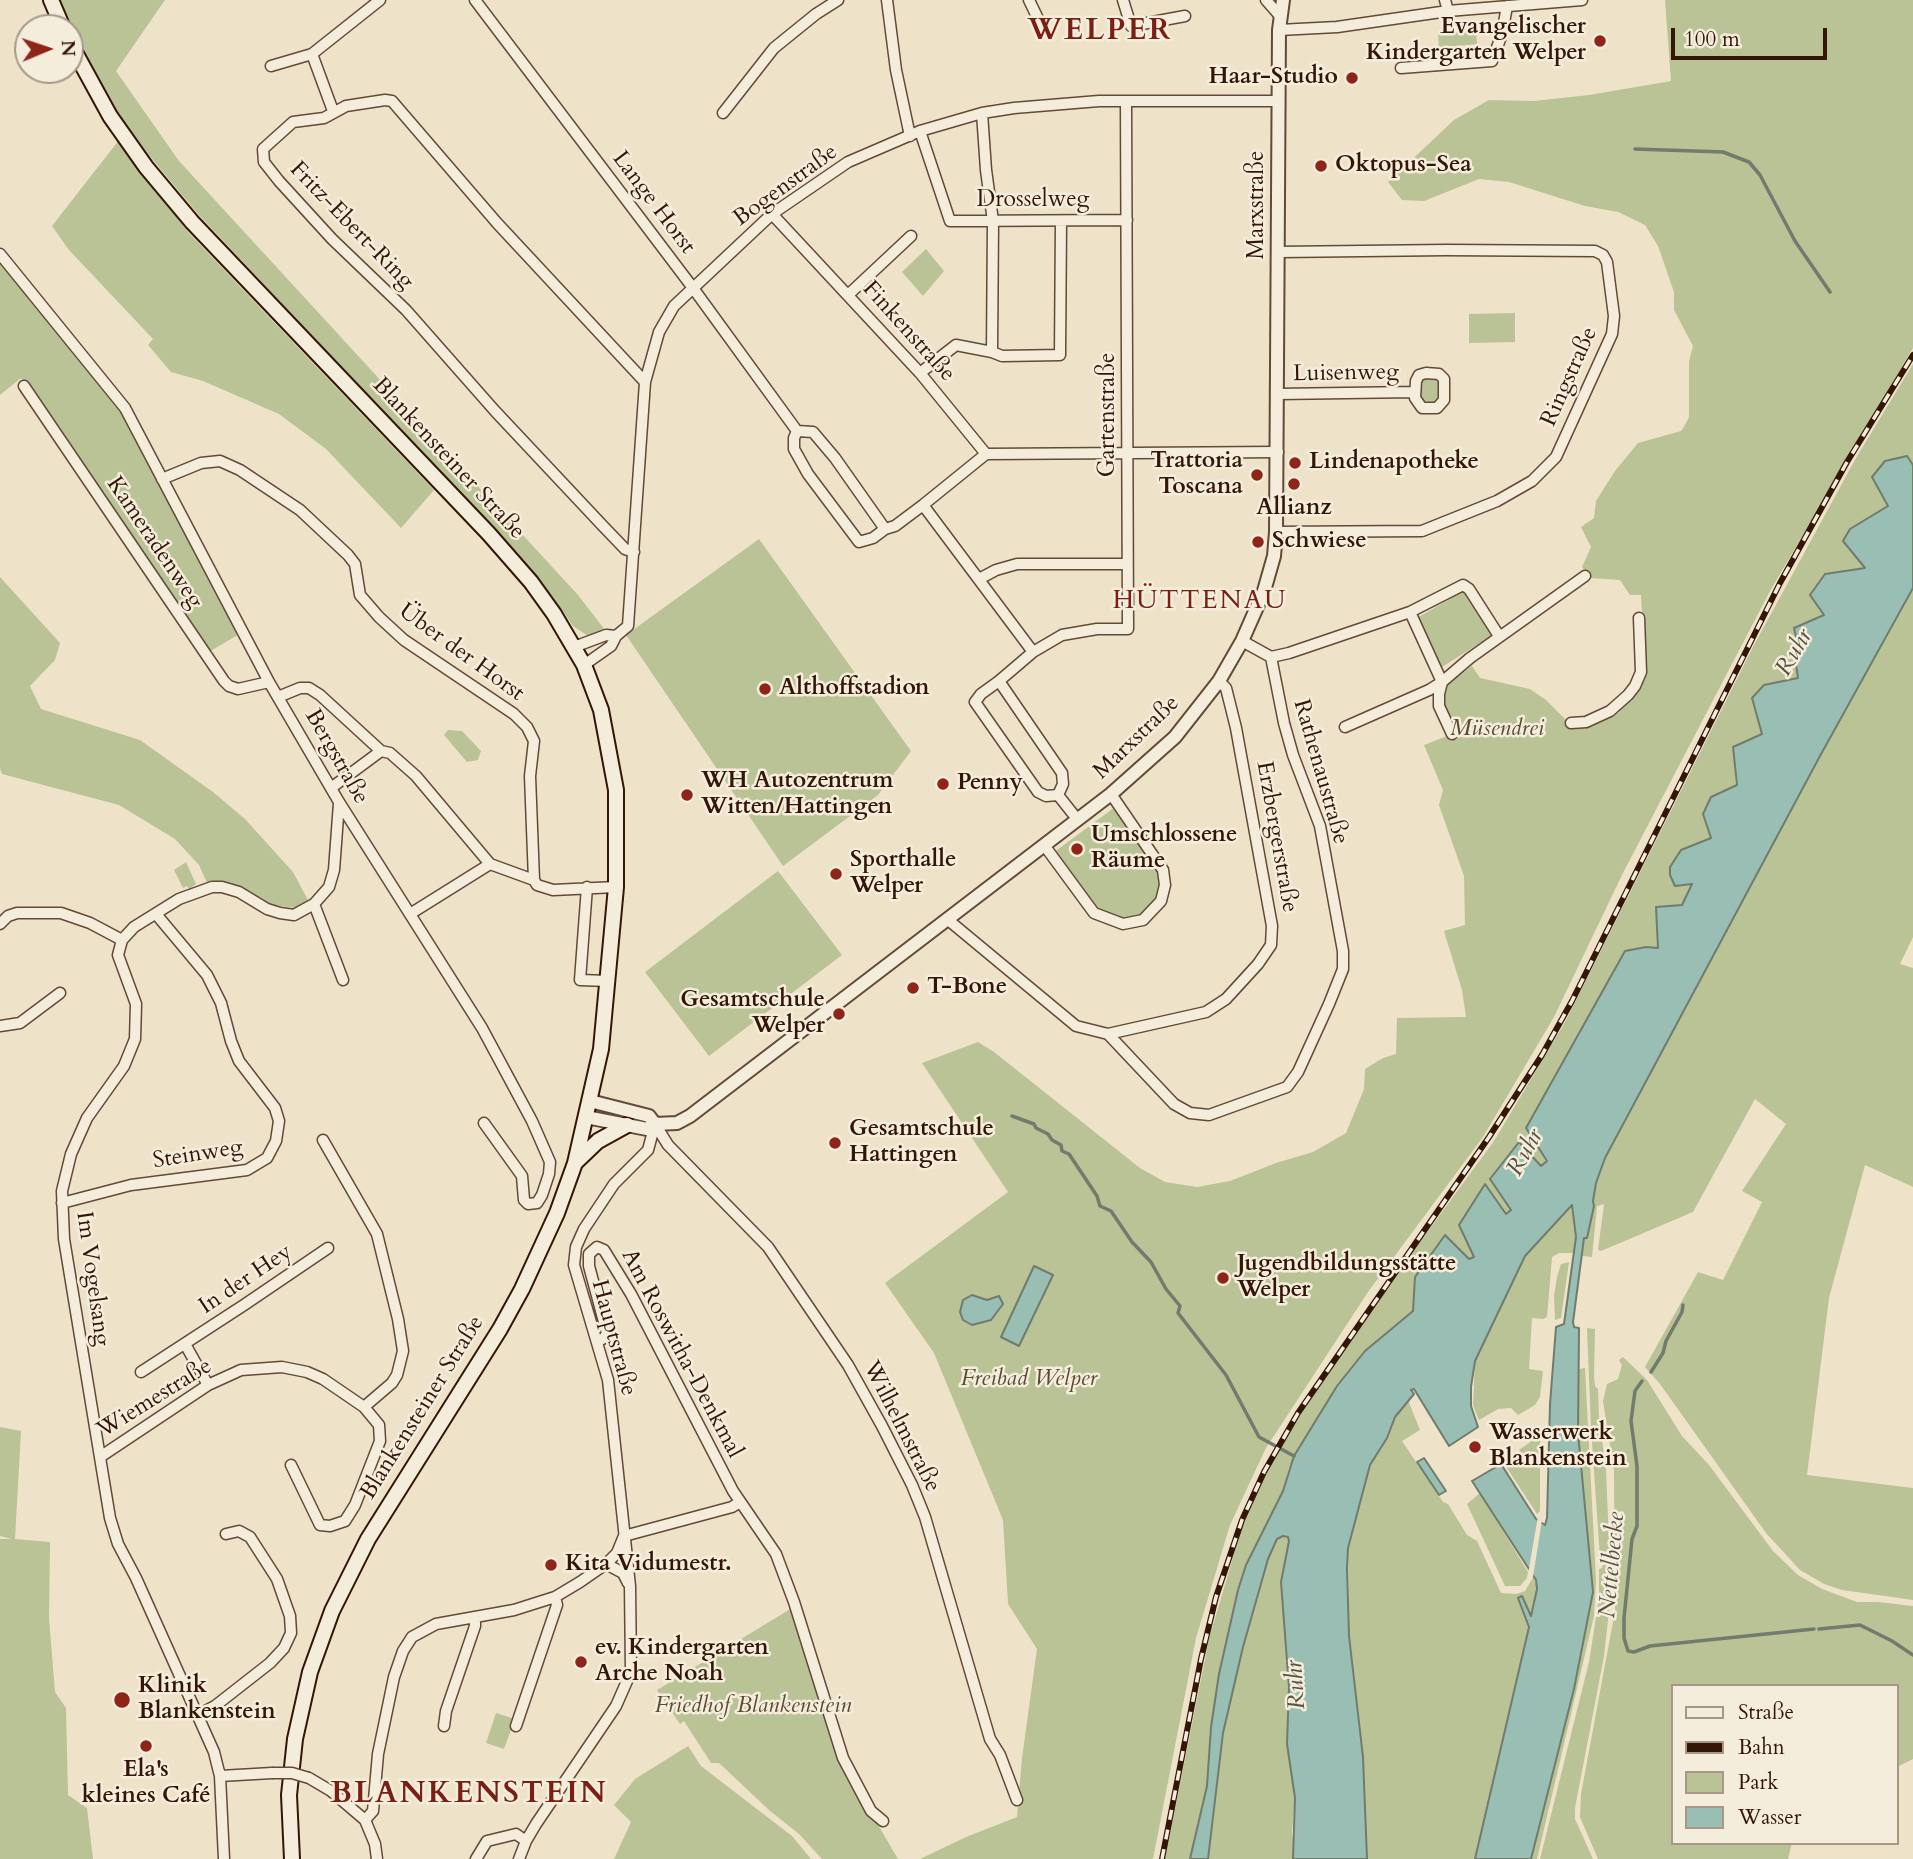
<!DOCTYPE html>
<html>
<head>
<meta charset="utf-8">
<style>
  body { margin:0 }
  #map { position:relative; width:1913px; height:1859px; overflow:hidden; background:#eee3c9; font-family:Cardo,serif }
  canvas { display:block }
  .legend { position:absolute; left:1671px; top:1684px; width:228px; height:161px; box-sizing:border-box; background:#f4eddc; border:2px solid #a79787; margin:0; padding:9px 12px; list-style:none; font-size:21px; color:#341607 }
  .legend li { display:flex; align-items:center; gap:14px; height:35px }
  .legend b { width:35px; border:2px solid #a79787 }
  .north { position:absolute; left:14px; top:14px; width:70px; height:70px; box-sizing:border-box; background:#f4eddc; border:2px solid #a79787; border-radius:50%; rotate:88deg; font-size:19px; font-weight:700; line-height:28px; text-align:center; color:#341607 }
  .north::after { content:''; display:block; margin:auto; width:24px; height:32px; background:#8f2418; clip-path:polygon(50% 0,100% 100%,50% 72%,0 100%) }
  .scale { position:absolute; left:1671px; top:28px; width:156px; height:32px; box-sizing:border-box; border:4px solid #341607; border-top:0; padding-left:9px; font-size:21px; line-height:24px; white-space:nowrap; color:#341607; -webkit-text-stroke:5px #f4eddc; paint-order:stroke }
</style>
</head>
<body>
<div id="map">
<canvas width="1913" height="1859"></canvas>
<ul class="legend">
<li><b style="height:9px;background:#f4eddc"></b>Straße</li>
<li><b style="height:9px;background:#341607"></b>Bahn</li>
<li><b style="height:19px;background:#bac395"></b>Park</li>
<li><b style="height:19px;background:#99beb3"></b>Wasser</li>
</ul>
<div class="north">N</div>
<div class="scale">100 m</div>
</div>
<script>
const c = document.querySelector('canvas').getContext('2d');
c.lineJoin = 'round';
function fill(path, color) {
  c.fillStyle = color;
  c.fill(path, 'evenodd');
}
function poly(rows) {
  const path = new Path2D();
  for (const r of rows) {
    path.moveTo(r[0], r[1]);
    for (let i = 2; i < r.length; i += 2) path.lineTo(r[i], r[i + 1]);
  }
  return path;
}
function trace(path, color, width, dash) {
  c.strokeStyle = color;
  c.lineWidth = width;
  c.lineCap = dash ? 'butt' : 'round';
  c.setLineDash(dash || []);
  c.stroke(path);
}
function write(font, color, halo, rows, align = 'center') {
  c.font = font + ' Cardo,serif';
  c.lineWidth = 5;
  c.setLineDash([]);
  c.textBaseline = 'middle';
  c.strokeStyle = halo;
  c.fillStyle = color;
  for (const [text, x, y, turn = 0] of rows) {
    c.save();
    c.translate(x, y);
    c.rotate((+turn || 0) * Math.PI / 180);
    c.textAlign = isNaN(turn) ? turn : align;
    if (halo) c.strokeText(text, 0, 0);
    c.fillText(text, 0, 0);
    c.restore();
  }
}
fill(poly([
  [60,0,165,0,116,71,179,161,578,595,605,630,588,636,573,626,562,610,494,529,197,213,148,154,112,104,86,62],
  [1665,0,1913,0,1913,348,1770,591,1623,873,1554,1017,1483,1137,1368,1292,1266,1448,1230,1525,1196,1638,1153,1859,920,1859,966,1837,1017,1817,1022,1758,1037,1649,1008,1604,1003,1520,934,1353,885,1283,1008,1192,922,1063,978,1042,994,1052,1140,1168,1165,1182,1197,1187,1230,1181,1276,1163,1313,1152,1346,1133,1364,1089,1365,1069,1383,1058,1396,1054,1397,1018,1466,1017,1462,990,1444,931,1465,925,1464,876,1439,805,1443,790,1424,745,1452,734,1444,708,1446,686,1472,666,1480,678,1530,689,1546,700,1575,729,1599,723,1618,713,1638,690,1645,667,1641,595,1630,595,1620,580,1590,578,1582,567,1591,547,1581,527,1594,518,1596,501,1615,471,1638,443,1681,431,1685,425,1689,417,1689,362,1693,346,1674,310,1674,292,1658,246,1645,225,1618,212,1585,206,1509,182,1479,179,1424,201,1402,200,1388,182,1454,120,1489,100,1534,101,1589,95,1671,81],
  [1476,31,1477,44,1439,48,1438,34],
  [119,140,188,232,434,490,401,528,326,449,279,414,203,381,171,372,148,345,153,339,69,250,52,226],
  [926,249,944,271,923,296,902,272],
  [0,262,124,413,241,633,209,652,41,404,21,378,0,395],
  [1515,313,1515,342,1469,343,1469,314],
  [1913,364,1913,465,1907,456,1889,506,1851,529,1865,568,1824,615,1794,628,1797,640,1795,657,1798,678,1764,685,1762,734,1733,747,1736,786,1711,797,1711,838,1681,850,1692,883,1682,905,1656,907,1658,948,1646,947,1625,952,1526,1128,1546,1160,1541,1166,1518,1143,1490,1179,1511,1210,1506,1215,1485,1184,1474,1257,1469,1259,1445,1235,1415,1277,1413,1311,1365,1351,1337,1386,1289,1468,1283,1491,1246,1565,1238,1590,1219,1674,1211,1727,1207,1786,1190,1859,1165,1859,1209,1639,1241,1530,1276,1452,1376,1302,1494,1141,1564,1024,1754,645,1856,458],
  [1425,377,1434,377,1440,382,1441,396,1438,403,1425,404,1419,397,1420,385],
  [759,539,911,751,878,795,783,866,626,635],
  [0,577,60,643,55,660,30,686,41,709,140,740,213,792,245,819,293,872,309,902,297,908,272,905,240,887,224,882,207,883,199,865,175,839,119,805,2,774,0,768],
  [1913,588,1913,937,1900,964,1913,968,1913,1187,1865,1165,1829,1298,1807,1475,1913,1488,1913,1600,1842,1590,1824,1584,1800,1570,1766,1533,1660,1384,1645,1367,1698,1272,1723,1280,1762,1202,1742,1191,1786,1124,1755,1099,1693,1212,1601,1251,1598,1250,1604,1204,1597,1206,1592,1257,1582,1256,1584,1238,1587,1238,1594,1206,1593,1201,1596,1183,1605,1158,1820,756],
  [1462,592,1469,596,1488,626,1491,636,1442,667,1417,618],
  [448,730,462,731,481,751,478,760,467,762,444,735],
  [1115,807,1161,871,1163,885,1158,899,1142,915,1119,921,1095,909,1053,853],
  [186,862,196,884,189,889,187,886,183,888,174,870],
  [778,871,842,955,709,1056,645,972],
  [1572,1204,1576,1237,1573,1253,1559,1253,1552,1257,1547,1317,1543,1319,1532,1318,1529,1369,1543,1371,1540,1397,1535,1405,1518,1415,1511,1408,1498,1409,1479,1420,1473,1405,1475,1361,1525,1256],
  [1569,1262,1561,1318,1555,1320,1554,1296,1557,1277,1561,1264],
  [1587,1328,1595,1329,1594,1376,1595,1386,1598,1389,1599,1417,1606,1470,1610,1566,1609,1611,1604,1656,1575,1808,1575,1819,1593,1859,1540,1859,1589,1662,1599,1598,1599,1569,1602,1568,1603,1563,1600,1558,1591,1428],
  [1623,1357,1647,1380,1682,1436,1709,1465,1773,1551,1798,1575,1822,1589,1857,1602,1878,1602,1913,1606,1913,1759,1897,1767,1897,1686,1673,1686,1673,1843,1792,1843,1788,1859,1598,1859,1580,1817,1581,1794,1615,1611,1614,1471,1603,1401,1607,1384,1618,1379,1622,1365,1619,1360],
  [1585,1368,1596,1580,1594,1616,1537,1859,1531,1859,1574,1689,1593,1592,1578,1433,1579,1369],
  [1408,1400,1420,1430,1402,1441,1443,1502,1448,1504,1467,1535,1477,1541,1501,1593,1516,1594,1525,1591,1534,1576,1537,1589,1475,1859,1367,1859,1363,1757,1349,1636,1348,1548,1370,1465,1387,1438,1395,1417],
  [0,1427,21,1431,15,1539,50,1542,49,1618,55,1692,66,1708,68,1795,87,1808,93,1859,0,1859,0,1539,12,1539,0,1536],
  [1540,1435,1540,1511,1537,1514,1503,1462,1520,1452,1519,1450],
  [1480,1493,1528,1572,1527,1578,1520,1586,1505,1586,1467,1504],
  [1283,1536,1288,1537,1289,1541,1281,1582,1289,1686,1287,1744,1295,1798,1292,1832,1295,1854,1293,1859,1208,1859,1223,1733,1243,1647,1268,1559,1277,1539],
  [792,1608,815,1689,840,1760,898,1859,822,1859,799,1834,769,1810,719,1763,711,1763,684,1721,680,1724,657,1690],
  [496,1713,515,1719,504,1749,486,1743],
  [688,1746,701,1766,792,1836,811,1859,614,1859,631,1822,614,1805,635,1779]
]), '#bac395');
const water = poly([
  [1907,456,1913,465,1913,588,1820,756,1605,1158,1596,1183,1593,1201,1594,1206,1587,1238,1584,1238,1573,1322,1574,1327,1579,1328,1578,1433,1593,1592,1574,1689,1531,1859,1475,1859,1529,1627,1518,1598,1522,1596,1531,1616,1537,1589,1536,1580,1472,1481,1501,1464,1536,1519,1545,1525,1547,1518,1550,1404,1556,1327,1564,1324,1576,1237,1572,1205,1525,1256,1475,1361,1471,1387,1471,1406,1478,1427,1449,1446,1414,1389,1411,1390,1414,1394,1395,1417,1387,1438,1370,1465,1348,1548,1347,1568,1349,1636,1363,1757,1367,1859,1293,1859,1295,1798,1287,1744,1289,1687,1281,1582,1289,1541,1288,1537,1283,1536,1277,1539,1268,1559,1243,1647,1223,1733,1208,1859,1190,1859,1207,1786,1211,1727,1219,1674,1238,1590,1246,1565,1283,1491,1294,1456,1337,1386,1365,1351,1413,1311,1415,1277,1445,1235,1469,1259,1474,1257,1459,1225,1485,1184,1506,1214,1511,1210,1490,1179,1519,1142,1541,1166,1547,1161,1526,1128,1625,951,1646,947,1658,948,1656,907,1682,905,1692,884,1675,886,1670,875,1670,867,1681,850,1711,838,1703,814,1711,797,1737,785,1733,747,1762,734,1752,698,1764,685,1798,678,1795,657,1797,641,1794,628,1824,615,1810,595,1825,574,1865,568,1843,541,1850,529,1888,506,1872,477,1885,461,1907,456],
  [1034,1266,1053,1275,1019,1346,1001,1337,1034,1266],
  [972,1295,987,1300,999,1296,1003,1304,991,1320,972,1325,963,1320,960,1312,963,1300,972,1295],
  [1424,1458,1446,1491,1439,1495,1417,1462,1424,1458]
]);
fill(water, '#99beb3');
trace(water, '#717b6e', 2);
fill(poly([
  [1538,1516,1542,1520,1533,1577,1528,1574]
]), '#eee3c9');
trace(poly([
  [1635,149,1723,152,1749,162,1760,175,1795,241,1830,292],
  [1012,1116,1034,1124,1036,1128,1048,1134,1052,1140,1061,1145,1062,1151,1069,1154,1097,1196,1100,1206,1111,1211,1132,1242,1151,1262,1166,1289,1180,1306,1178,1313,1226,1375,1259,1437,1294,1456],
  [1651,1372,1663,1353,1666,1341,1682,1312,1683,1305],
  [1642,1381,1635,1391,1631,1421,1637,1466,1637,1526,1632,1539,1624,1618,1624,1638,1628,1651,1634,1652,1650,1646,1814,1629],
  [1819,1629,1860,1625,1892,1641,1913,1655]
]), '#717b6e', 3.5);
const minor = poly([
  [475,0,693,288,797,431],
  [887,0,896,70,910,136],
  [1029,0,1041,25],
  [1123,0,1131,26,1185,16],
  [1266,0,1280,16],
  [1445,0,1448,11],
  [1279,30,1337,27,1448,11,1582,0],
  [312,54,333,111],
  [271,66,312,54,380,0],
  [1401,68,1492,61,1502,34,1507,6],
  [723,113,774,48,816,14,838,0],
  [920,131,950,221,1127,220],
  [772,214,920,373,986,454,1278,452],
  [0,254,125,408,269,682,339,802,482,1028,532,1121,550,1162,549,1174,542,1195,537,1203,528,1204,524,1200,522,1176,484,1123],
  [848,295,911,236],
  [992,352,1002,356,1060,355,1061,221],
  [920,373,956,345,992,352,993,221,986,170,982,113],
  [1426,373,1439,374,1444,379,1444,400,1437,408,1422,408,1415,398,1416,381,1419,375,1426,373],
  [24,386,224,681,229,686,238,689,269,682],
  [1278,394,1414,392],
  [162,479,201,463,220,461,240,470,300,510,348,555,355,564,360,595,379,617,404,640,514,714,527,727,534,741,530,776,534,880,537,885,553,890,616,887],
  [923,505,1033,652],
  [885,529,873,538,859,542,808,474,794,449,794,438,797,431,813,432,835,458,885,529,895,526,923,505,986,454],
  [1276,532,1422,531,1497,501,1532,481,1556,457,1612,334,1614,316,1607,262,1603,255,1595,251,1446,250,1279,252],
  [634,552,625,549,602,525,495,411,406,310,332,239,279,181,264,162,263,149,293,122,324,118,346,106,385,100,392,101,497,223,645,382],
  [979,579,996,570,1017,564,1127,564],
  [1410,612,1442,682,1470,658,1585,576],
  [1242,641,1271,657,1289,653,1410,612,1463,585,1469,589,1499,636],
  [574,647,606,635,616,636],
  [584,665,611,646,616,636,628,626,645,382,659,332,674,306,772,214,848,162,920,131,982,113,1014,108,1099,101,1279,101],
  [999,681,1033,652,1062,635,1097,629,1128,629,1126,101],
  [999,681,1062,773,1063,784,1058,795,1046,796,1038,792,975,702,981,694,999,681],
  [278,697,300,688,309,688,320,695,381,751,390,753,416,776,490,864,534,880],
  [1571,723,1586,722,1610,711,1628,695,1635,686,1641,672,1639,618],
  [1345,727,1429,690,1442,682,1439,694,1439,706,1452,734],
  [331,788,381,751],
  [1058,795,1077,819],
  [1044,845,1094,913,1123,924,1143,920,1161,901,1165,885,1163,870,1111,794],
  [587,887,580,980,608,981],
  [314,904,343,980],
  [410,914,490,864],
  [947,919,1076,1026,1108,1034,1206,1012,1226,999,1258,964,1271,945,1272,926,1236,728,1226,688,1219,681],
  [0,924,8,916,17,913,61,913,90,923,122,940,118,955,136,1004,135,1039,124,1066,87,1118,71,1154,62,1191,64,1239,110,1518,118,1544,136,1578,214,1752,220,1776,224,1859],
  [122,940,134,927,179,899,212,887,222,887,239,892,267,909,280,913,294,915,314,904,329,887,334,870,339,803],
  [0,1026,20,1023,60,993],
  [1108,1034,1174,1104,1190,1113,1209,1115,1287,1087,1298,1072,1329,1004,1343,969,1343,951,1320,826,1293,755,1284,723,1271,657],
  [655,1124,668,1145,768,1247,848,1365,882,1426,912,1485,925,1517,990,1739,1000,1755,1017,1800],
  [62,1203,131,1185,247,1170,267,1158,276,1141,279,1121,275,1108,239,1061,231,1041,221,1003,207,975,156,914],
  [597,1342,604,1338,607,1333,589,1266,589,1254,597,1247,604,1250,631,1294,733,1491,776,1554,794,1602,843,1758,871,1811,883,1821],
  [185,1344,208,1385],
  [141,1372,244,1305,328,1248],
  [100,1457,208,1385,241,1370,282,1367,307,1372,323,1379,364,1407,392,1383,397,1375,403,1351,398,1319,377,1234,323,1140],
  [291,1465,320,1525,330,1526,345,1521,355,1505,380,1441,379,1425,364,1407],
  [624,1536,732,1507,740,1502],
  [606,1564,623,1573,628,1583],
  [198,1715,215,1706,270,1663,284,1648,291,1633,290,1616,277,1579,250,1537,239,1531,226,1534],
  [444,1726,446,1711,475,1626,475,1617],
  [516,1726,557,1605,555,1597],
  [220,1776,272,1773],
  [309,1778,331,1791,365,1820],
  [377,1859,375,1844,365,1820,373,1811,378,1754,394,1677,403,1651,412,1637,436,1624,514,1610,555,1597,580,1582,606,1564,617,1553,624,1536],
  [476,1859,487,1841,516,1834,526,1841],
  [519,1859,526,1841,536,1824,616,1706,631,1672,630,1586,608,1380,574,1265,576,1247,584,1229,614,1184,648,1150,655,1124]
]);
const tertiary = poly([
  [590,1101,649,1116,655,1124],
  [586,1117,647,1129,655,1124,677,1123,690,1116,1111,794,1175,737,1219,681,1242,641,1264,591,1274,556,1276,532,1279,30,1283,0]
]);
const secondary = poly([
  [51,0,63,28],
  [70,43,110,116,146,167,192,222,489,534,531,582,554,614,584,665,601,710,616,790,616,887,601,1049,575,1163,557,1213,522,1289,500,1329,368,1539,332,1611,310,1672,295,1739,289,1795,292,1859],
  [576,1162,598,1141,627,1125]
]);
trace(minor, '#624938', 13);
trace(tertiary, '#624938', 16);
trace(secondary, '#341607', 18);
trace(minor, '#f4eddc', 10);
trace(tertiary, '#f4eddc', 12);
trace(secondary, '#f4eddc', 14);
const rail = poly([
  [1162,1859,1201,1659,1216,1597,1242,1520,1264,1472,1298,1413,1489,1137,1542,1055,1572,1001,1780,583,1847,462,1913,355]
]);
trace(rail, '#341607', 6);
trace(rail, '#f4eddc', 3.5, [10]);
const minorBridge = poly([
  [272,1773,292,1773,309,1778]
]);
trace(minorBridge, '#624938', 13, []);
trace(minorBridge, '#f4eddc', 10);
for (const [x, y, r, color] of [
  [1600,41,7,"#8f2418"],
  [1352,78,7,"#8f2418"],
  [1321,166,7,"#8f2418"],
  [1295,463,7,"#8f2418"],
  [1257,475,7,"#8f2418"],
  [1294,484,7,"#8f2418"],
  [1258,542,7,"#8f2418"],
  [765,689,7,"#8f2418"],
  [943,784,7,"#8f2418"],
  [687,795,7,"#8f2418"],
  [1077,849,7,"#8f2418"],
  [836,874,7,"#8f2418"],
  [913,988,7,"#8f2418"],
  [839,1014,7,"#8f2418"],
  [835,1143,7,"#8f2418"],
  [1223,1278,7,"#8f2418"],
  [1475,1447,7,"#8f2418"],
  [551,1565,7,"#8f2418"],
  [581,1662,7,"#8f2418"],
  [122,1700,9,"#8f2418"],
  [146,1746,7,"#8f2418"]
]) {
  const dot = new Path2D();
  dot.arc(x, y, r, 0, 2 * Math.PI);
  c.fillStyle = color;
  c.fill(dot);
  trace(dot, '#f4eddc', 2.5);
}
write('bold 23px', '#341607', '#f4eddc', [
  ["Evangelischer",1586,28,"right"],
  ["Kindergarten Welper",1586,54,"right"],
  ["Haar-Studio",1338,78,"right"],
  ["Oktopus-Sea",1335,166],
  ["Trattoria",1243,462,"right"],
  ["Toscana",1243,488,"right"],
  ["Lindenapotheke",1309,463],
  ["Allianz",1294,509,"center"],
  ["Schwiese",1272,542],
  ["Althoffstadion",779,689],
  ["WH Autozentrum",701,782],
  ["Witten/Hattingen",701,808],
  ["Penny",957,784],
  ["Umschlossene",1091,836],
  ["Räume",1091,862],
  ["Sporthalle",850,861],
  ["Welper",850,887],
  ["T-Bone",927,988],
  ["Gesamtschule",825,1001,"right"],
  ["Welper",825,1027,"right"],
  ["Gesamtschule",849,1130],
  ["Hattingen",849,1156],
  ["Jugendbildungsstätte",1237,1265],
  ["Welper",1237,1291],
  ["Wasserwerk",1489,1434],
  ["Blankenstein",1489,1460],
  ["Kita Vidumestr.",565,1565],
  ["ev. Kindergarten",595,1649],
  ["Arche Noah",595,1675],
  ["Klinik",138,1687],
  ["Blankenstein",138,1713],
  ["Ela's",146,1771,"center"],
  ["kleines Café",146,1797,"center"]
], 'left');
write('23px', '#341607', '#f4eddc', [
  ["Bogenstraße",786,186,-36],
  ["Drosselweg",1033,201],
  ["Lange Horst",653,203,53],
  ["Marxstraße",1258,205,-90],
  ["Fritz-Ebert-Ring",351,226,46],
  ["Finkenstraße",908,332,48],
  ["Luisenweg",1346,374,-1],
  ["Ringstraße",1570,377,-66],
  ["Gartenstraße",1109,415,-90],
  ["Blankensteiner Straße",448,459,47],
  ["Kameradenweg",154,543,56],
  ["Über der Horst",461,653,36],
  ["Marxstraße",1137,738,-44],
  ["Bergstraße",336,757,60],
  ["Rathenaustraße",1320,772,74],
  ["Erzbergerstraße",1276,837,80],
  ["Steinweg",198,1155,-9],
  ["Im Vogelsang",92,1279,82],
  ["In der Hey",246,1280,-34],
  ["Hauptstraße",613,1338,75],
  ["Am Roswitha-Denkmal",681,1354,62],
  ["Wiemestraße",155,1399,-32],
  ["Blankensteiner Straße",423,1408,-58],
  ["Wilhelmstraße",901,1427,63]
]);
write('italic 23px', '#5c4a32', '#f4eddc', [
  ["Müsendrei",1497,730],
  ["Freibad Welper",1029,1380],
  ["Friedhof Blankenstein",753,1707]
]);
write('italic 24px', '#575143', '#f4eddc', [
  ["Ruhr",1795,653,-60],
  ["Ruhr",1526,1153,-61],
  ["Nettelbecke",1613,1565,-85],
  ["Ruhr",1297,1685,-94]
]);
c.letterSpacing = '2px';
write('26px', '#7a1f14', '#f4eddc', [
  ["HÜTTENAU",1200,602]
]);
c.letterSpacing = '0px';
c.letterSpacing = '2px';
write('bold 30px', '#7a1f14', '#f4eddc', [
  ["WELPER",1100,32],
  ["BLANKENSTEIN",469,1795]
]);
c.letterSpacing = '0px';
</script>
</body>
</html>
